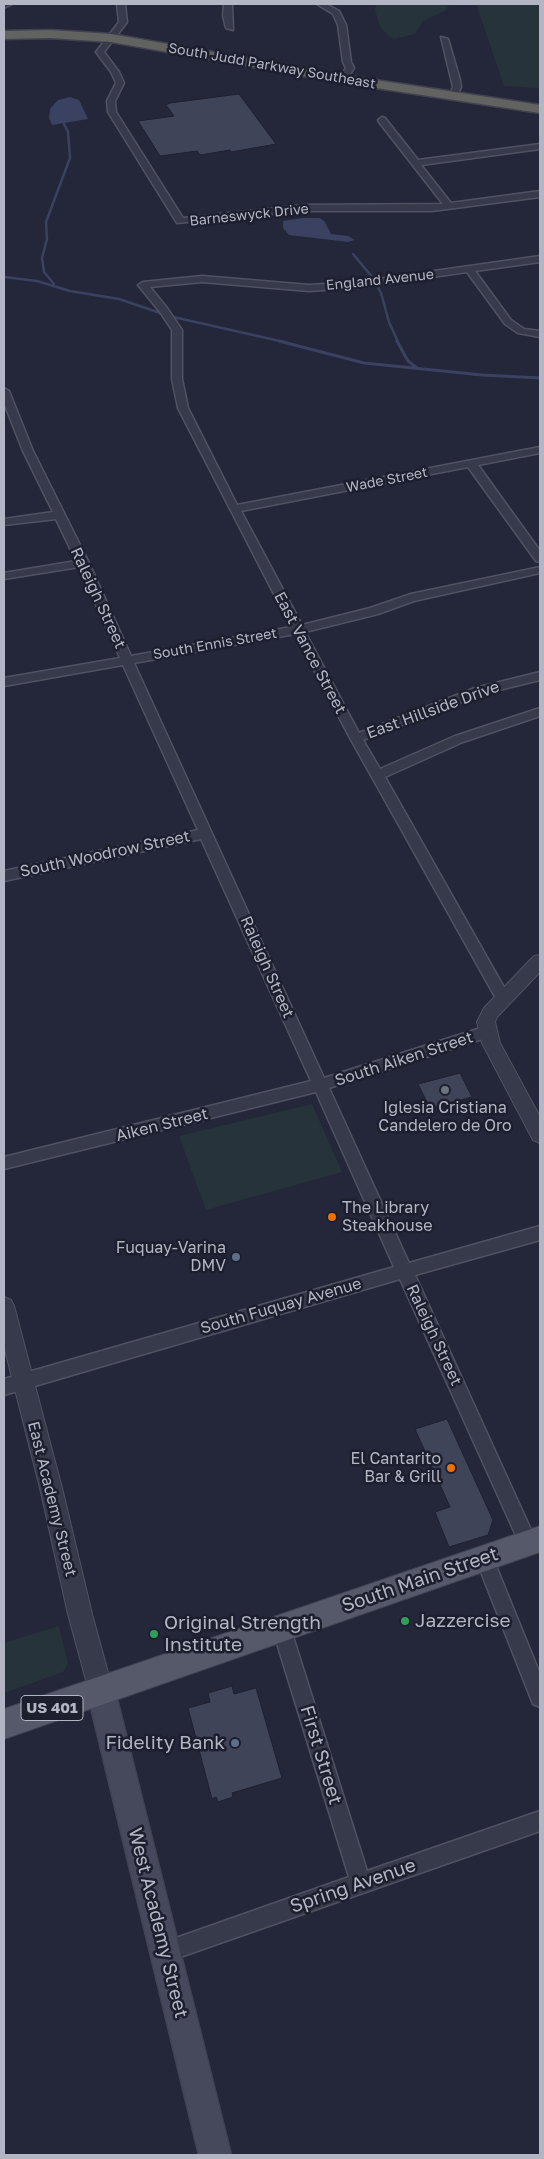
<!DOCTYPE html>
<html>
<head>
<meta charset="utf-8">
<style>
  body { margin:0 }
  #map { position:relative; width:544px; height:2159px; overflow:hidden; background:#242739; font-family:"Golos Text",sans-serif }
  canvas { display:block }
  .frame { position:absolute; inset:0; border:5px solid #b3b5c5; pointer-events:none }
</style>
</head>
<body>
<div id="map">
<canvas width="544" height="2159"></canvas>
<div class="frame"></div>
</div>
<script>
const c = document.querySelector('canvas').getContext('2d');
c.lineJoin = 'round';
function fill(path, color) {
  c.fillStyle = color;
  c.fill(path, 'evenodd');
}
function poly(rows) {
  const path = new Path2D();
  for (const r of rows) {
    path.moveTo(r[0], r[1]);
    for (let i = 2; i < r.length; i += 2) path.lineTo(r[i], r[i + 1]);
  }
  return path;
}
function trace(path, color, width, dash) {
  c.strokeStyle = color;
  c.lineWidth = width;
  c.lineCap = dash ? 'butt' : 'round';
  c.setLineDash(dash || []);
  c.stroke(path);
}
function write(font, color, halo, rows, align = 'center') {
  c.font = font + ' "Golos Text",sans-serif';
  c.lineWidth = 5;
  c.setLineDash([]);
  c.textBaseline = 'middle';
  c.strokeStyle = halo;
  c.fillStyle = color;
  for (const [text, x, y, turn = 0] of rows) {
    c.save();
    c.translate(x, y);
    c.rotate((+turn || 0) * Math.PI / 180);
    c.textAlign = isNaN(turn) ? turn : align;
    if (halo) c.strokeText(text, 0, 0);
    c.fillText(text, 0, 0);
    c.restore();
  }
}
fill(poly([
  [376,4,449,4,445,11,423,21,415,34,394,39,388,36,380,26,375,10],
  [476,4,540,4,540,88,504,86],
  [312,1104,342,1172,206,1210,179,1136],
  [59,1626,68,1664,63,1672,4,1693,4,1643]
]), '#26333a');
fill(poly([
  [70,97,79,100,88,119,52,125,49,118,50,109,58,100],
  [303,218,320,218,325,222,331,234,348,236,355,240,348,242,289,235,283,228,283,221]
]), '#3a4161');
trace(poly([
  [353,254,373,278,381,293,389,322,398,342],
  [4,277,37,281,70,291,119,299,169,316,284,342],
  [54,284,44,272,42,258,47,239,46,222,70,158,68,132,64,124,65,119]
]), '#3a4161', 2.5);
trace(poly([
  [279,341,364,363,482,375,540,378],
  [397,341,408,361,417,368]
]), '#3a4161', 3);
const building = poly([
  [239,94,276,144,231,152,230,150,200,155,197,151,160,156,138,121,174,116,166,105,170,103,239,94],
  [460,1073,472,1097,430,1108,418,1084,460,1073],
  [447,1419,493,1520,488,1535,449,1547,435,1512,450,1507,415,1429,447,1419],
  [232,1686,234,1694,256,1688,282,1778,232,1793,233,1797,218,1802,216,1797,212,1799,188,1708,210,1702,208,1693,232,1686]
]);
fill(building, '#404459');
trace(building, '#1f2130', 1);
const minor = poly([
  [4,4,12,4,4,8,4,4],
  [117,4,125,4,127,22,104,52,119,72,124,83,115,101,116,112,183,218,304,205,443,204,379,122,378,120,382,117,385,118,418,160,540,144,540,149,421,165,451,203,540,191,540,197,432,211,304,211,177,223,108,112,107,101,116,83,111,72,96,52,119,22,117,4],
  [224,4,232,4,233,30,226,28,223,16,224,4],
  [317,4,326,4,339,11,346,25,351,62,354,68,346,81,339,79,346,68,343,62,338,25,333,14,317,4],
  [441,37,448,39,460,80,461,87,457,97,453,99,449,97,453,87,441,37],
  [540,256,540,262,475,271,511,320,524,329,540,331,540,337,518,333,505,324,467,272,357,288,309,291,202,282,150,287,167,308,182,330,182,379,188,408,237,505,540,447,540,453,478,465,540,551,540,562,536,561,468,467,241,511,302,625,370,608,411,594,540,567,540,573,414,601,378,614,305,632,359,733,475,688,540,672,540,680,483,694,363,740,380,769,455,736,540,708,540,716,463,742,385,777,510,998,508,1002,503,1003,498,1002,350,738,295,634,134,663,324,1078,487,1026,492,1028,494,1032,492,1036,329,1088,409,1263,540,1226,540,1240,415,1275,537,1543,534,1549,528,1552,522,1549,400,1279,4,1395,4,1379,394,1267,316,1092,4,1169,4,1157,311,1081,201,839,4,881,4,871,198,830,123,665,4,686,4,678,120,658,79,567,4,579,4,573,76,561,56,519,4,525,4,519,53,512,23,451,4,403,4,388,9,391,33,451,89,563,131,656,291,627,178,408,172,379,172,330,160,312,138,285,143,282,202,276,309,285,357,282,540,256],
  [484,1548,490,1551,540,1674,540,1707,533,1704,475,1557,478,1551,484,1548],
  [281,1618,288,1621,290,1627,367,1871,540,1811,540,1831,166,1962,159,1958,155,1951,159,1944,349,1877,272,1627,274,1621,281,1618]
]);
const tertiary = poly([
  [540,955,540,972,497,1017,495,1022,500,1043,540,1117,540,1143,533,1140,482,1043,477,1022,484,1008,534,956,540,955],
  [4,1297,11,1300,14,1306,62,1488,92,1614,113,1691,110,1699,101,1703,92,1699,89,1691,68,1614,40,1488,4,1346,4,1297]
]);
const secondary = poly([
  [101,1677,111,1681,115,1691,231,2155,199,2155,87,1691,91,1681,101,1677]
]);
const primary = poly([
  [540,1526,540,1552,4,1739,4,1709,540,1526]
]);
const trunk = poly([
  [50,30,111,34,343,75,540,105,540,113,343,83,111,42,50,38,4,39,4,31,50,30]
]);
trace(minor, '#505262', 3);
trace(tertiary, '#505262', 2);
trace(secondary, '#414353', 3);
trace(primary, '#414353', 2);
trace(trunk, '#404251', 3);
fill(minor, '#373a4a');
fill(tertiary, '#373a4a');
fill(secondary, '#46485c');
fill(primary, '#55596a');
fill(trunk, '#626260');
for (const [x, y, r, color] of [
  [445,1090,5,"#6b7280"],
  [332,1217,5,"#e8710a"],
  [236,1257,5,"#5c6f8a"],
  [451,1468,5,"#e8710a"],
  [405,1621,5,"#2e9e5b"],
  [154,1634,5,"#2e9e5b"],
  [235,1743,5,"#5c6f8a"]
]) {
  const dot = new Path2D();
  dot.arc(x, y, r, 0, 2 * Math.PI);
  c.fillStyle = color;
  c.fill(dot);
  trace(dot, '#1d1f2e', 2);
}
write('14px', '#b3b5c5', '#1d1f2e', [
  ["South Judd Parkway Southeast",272,66,10],
  ["Barneswyck Drive",249,215,-6],
  ["England Avenue",380,280,-6],
  ["Wade Street",387,480,-11],
  ["South Ennis Street",215,644,-10]
]);
for (const [x, y, w] of [
  [52,1708,62]
]) {
  const box = new Path2D();
  box.roundRect(x - w / 2, y - 12.5, w, 25, 4);
  c.fillStyle = '#1d1f2e';
  c.fill(box);
  trace(box, '#b3b5c5', 1);
}
write('bold 15px', '#b3b5c5', null, [
  ["US 401",52,1708]
]);
write('16px', '#b3b5c5', '#1d1f2e', [
  ["Raleigh Street",98,598,65],
  ["East Vance Street",310,653,62],
  ["East Hillside Drive",433,710,-20],
  ["South Woodrow Street",105,854,-12],
  ["Raleigh Street",267,967,66],
  ["South Aiken Street",404,1059,-18],
  ["Aiken Street",162,1125,-14],
  ["South Fuquay Avenue",281,1306,-16],
  ["Raleigh Street",434,1335,65],
  ["East Academy Street",52,1499,76]
]);
write('16px', '#b3b5c5', '#1d1f2e', [
  ["Iglesia Cristiana",445,1108,"center"],
  ["Candelero de Oro",445,1126,"center"],
  ["The Library",342,1208,"left"],
  ["Steakhouse",342,1226,"left"],
  ["Fuquay-Varina",226,1248],
  ["DMV",226,1266],
  ["El Cantarito",441,1459],
  ["Bar & Grill",441,1477]
], 'right');
write('19px', '#b3b5c5', '#1d1f2e', [
  ["South Main Street",420,1580,-19],
  ["First Street",321,1755,73],
  ["Spring Avenue",353,1886,-19],
  ["West Academy Street",158,1923,76]
]);
write('19px', '#b3b5c5', '#1d1f2e', [
  ["Jazzercise",415,1621],
  ["Original Strength",164,1623],
  ["Institute",164,1645],
  ["Fidelity Bank",225,1743,"right"]
], 'left');
</script>
</body>
</html>
